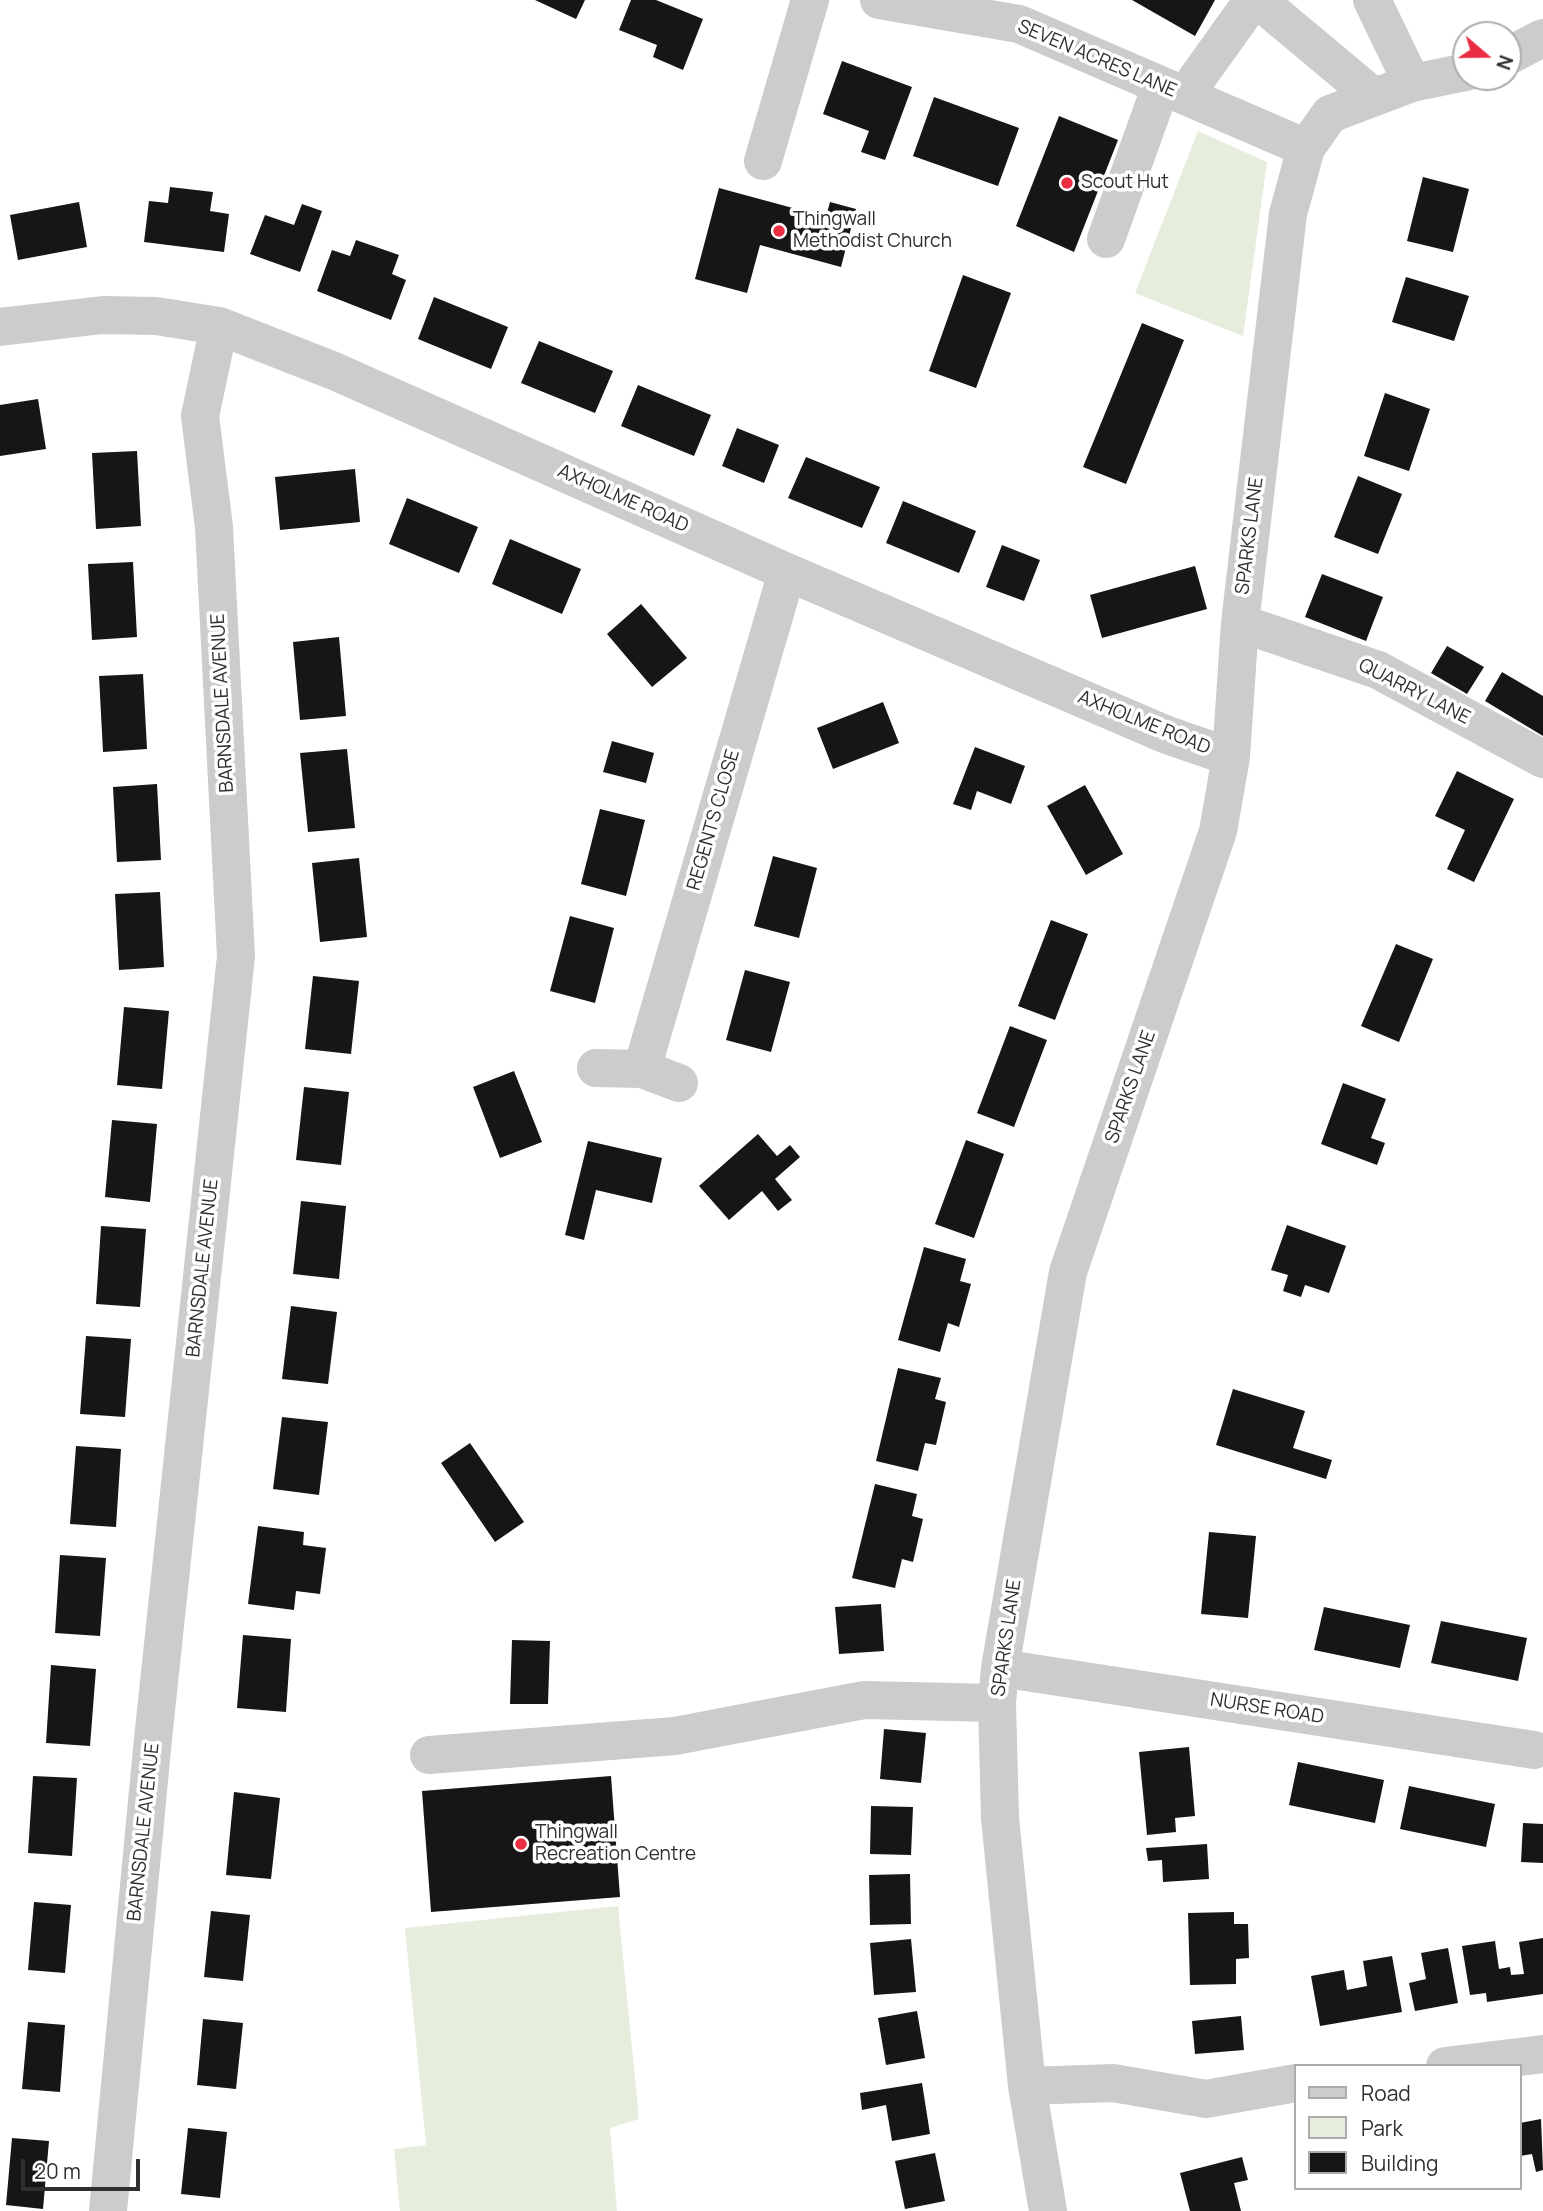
<!DOCTYPE html>
<html>
<head>
<meta charset="utf-8">
<style>
  body { margin:0 }
  #map { position:relative; width:1543px; height:2211px; overflow:hidden; background:#fff; font-family:Manrope,sans-serif }
  canvas { display:block }
  .legend { position:absolute; left:1294px; top:2064px; width:228px; height:126px; box-sizing:border-box; background:#fff; border:2px solid #acacac; margin:0; padding:9px 12px; list-style:none; font-size:21px; color:#2f2f2f }
  .legend li { display:flex; align-items:center; gap:14px; height:35px }
  .legend b { width:35px; border:2px solid #acacac }
  .north { position:absolute; left:1452px; top:21px; width:70px; height:70px; box-sizing:border-box; background:#fff; border:2px solid #acacac; border-radius:50%; rotate:110deg; font-size:19px; font-weight:700; line-height:28px; text-align:center; color:#2f2f2f }
  .north::after { content:''; display:block; margin:auto; width:24px; height:32px; background:#ea2d43; clip-path:polygon(50% 0,100% 100%,50% 72%,0 100%) }
  .scale { position:absolute; left:21px; top:2159px; width:119px; height:32px; box-sizing:border-box; border:4px solid #2f2f2f; border-top:0; padding-left:9px; font-size:21px; line-height:24px; white-space:nowrap; color:#2f2f2f; -webkit-text-stroke:5px #fff; paint-order:stroke }
</style>
</head>
<body>
<div id="map">
<canvas width="1543" height="2211"></canvas>
<ul class="legend">
<li><b style="height:9px;background:#ccc"></b>Road</li>
<li><b style="height:19px;background:#e6eddd"></b>Park</li>
<li><b style="height:19px;background:#161616"></b>Building</li>
</ul>
<div class="north">N</div>
<div class="scale">20 m</div>
</div>
<script>
const c = document.querySelector('canvas').getContext('2d');
c.lineJoin = 'round';
function fill(path, color) {
  c.fillStyle = color;
  c.fill(path, 'evenodd');
}
function poly(rows) {
  const path = new Path2D();
  for (const r of rows) {
    path.moveTo(r[0], r[1]);
    for (let i = 2; i < r.length; i += 2) path.lineTo(r[i], r[i + 1]);
  }
  return path;
}
function trace(path, color, width, dash) {
  c.strokeStyle = color;
  c.lineWidth = width;
  c.lineCap = dash ? 'butt' : 'round';
  c.setLineDash(dash || []);
  c.stroke(path);
}
function write(font, color, halo, rows, align = 'center') {
  c.font = font + ' Manrope,sans-serif';
  c.lineWidth = 7;
  c.setLineDash([]);
  c.textBaseline = 'middle';
  c.strokeStyle = halo;
  c.fillStyle = color;
  for (const [text, x, y, turn = 0] of rows) {
    c.save();
    c.translate(x, y);
    c.rotate((+turn || 0) * Math.PI / 180);
    c.textAlign = isNaN(turn) ? turn : align;
    if (halo) c.strokeText(text, 0, 0);
    c.fillText(text, 0, 0);
    c.restore();
  }
}
fill(poly([
  [1198,131,1267,162,1243,336,1135,293],
  [618,1906,639,2119,610,2128,617,2211,400,2211,394,2149,426,2145,405,1928]
]), '#e6eddd');
fill(poly([
  [535,0,585,0,576,19],
  [631,0,656,0,703,19,683,70,653,57,657,45,619,30],
  [1132,0,1215,0,1195,36],
  [842,61,912,87,885,160,861,152,869,131,823,114],
  [934,97,1019,128,998,186,913,156],
  [1059,116,1118,140,1074,252,1016,226],
  [1423,177,1469,189,1453,252,1407,241],
  [170,187,213,192,210,211,229,214,224,252,144,242,149,201,168,203],
  [719,188,826,217,830,202,856,209,841,267,760,245,747,293,695,279],
  [79,202,87,247,18,260,10,215],
  [302,204,322,211,300,272,250,254,265,215,294,225],
  [356,240,399,255,392,274,406,280,391,320,317,291,332,250,350,256],
  [963,275,1011,293,976,388,929,371],
  [1406,277,1469,296,1454,341,1392,322],
  [434,297,508,327,491,369,418,339],
  [1142,323,1184,340,1126,484,1083,467],
  [539,341,613,371,595,413,521,383],
  [638,385,711,415,694,456,621,426],
  [1385,393,1430,409,1409,471,1364,456],
  [38,399,46,449,0,456,0,405],
  [737,428,779,445,764,483,722,466],
  [137,451,141,526,96,529,92,453],
  [806,457,880,487,862,528,788,498],
  [355,469,360,522,280,530,275,477],
  [1358,476,1402,494,1378,554,1334,537],
  [407,498,478,527,459,573,389,544],
  [903,501,976,531,959,573,886,543],
  [510,539,581,569,562,614,492,584],
  [1002,545,1040,560,1024,601,986,587],
  [133,562,137,637,92,640,88,564],
  [1195,566,1207,609,1102,638,1090,595],
  [1322,574,1383,597,1366,641,1305,617],
  [641,604,687,658,652,687,607,634],
  [339,637,346,716,300,720,293,642],
  [1447,646,1484,667,1467,694,1431,673],
  [1502,672,1543,696,1543,736,1485,701],
  [143,674,147,749,103,752,99,676],
  [883,702,899,743,833,769,817,728],
  [612,741,654,753,646,783,603,772],
  [975,747,1025,766,1011,804,977,791,971,810,953,804],
  [347,749,355,828,308,832,300,753],
  [1457,771,1514,799,1474,882,1447,869,1465,830,1435,816],
  [157,784,161,860,117,862,113,787],
  [1085,785,1123,854,1086,875,1047,806],
  [600,809,645,820,626,896,581,884],
  [773,856,817,868,799,938,754,926],
  [359,858,367,937,320,942,312,863],
  [160,892,164,967,119,970,115,894],
  [570,916,614,928,595,1003,550,991],
  [1051,920,1088,934,1055,1020,1018,1006],
  [1396,944,1433,959,1399,1042,1361,1026],
  [745,970,790,982,771,1052,726,1040],
  [313,976,359,981,351,1054,305,1049],
  [124,1007,169,1011,162,1089,117,1085],
  [1010,1026,1047,1040,1014,1127,977,1113],
  [514,1071,542,1142,500,1158,473,1087],
  [1343,1083,1386,1099,1371,1138,1385,1143,1377,1165,1321,1144],
  [304,1087,349,1092,341,1165,296,1160],
  [112,1120,157,1124,150,1202,105,1197],
  [758,1134,777,1156,790,1145,800,1157,775,1179,792,1200,778,1211,762,1191,729,1220,699,1186],
  [966,1140,1004,1154,974,1238,935,1224],
  [588,1141,662,1158,652,1203,596,1190,584,1240,565,1235],
  [301,1201,346,1206,339,1279,293,1274],
  [1287,1225,1346,1246,1329,1293,1305,1285,1301,1297,1283,1291,1288,1275,1271,1270],
  [101,1226,146,1229,140,1307,96,1304],
  [924,1247,966,1259,960,1281,971,1284,959,1327,948,1323,940,1352,898,1340],
  [291,1306,337,1312,328,1384,282,1379],
  [86,1336,131,1339,125,1417,80,1414],
  [898,1368,941,1378,935,1399,946,1402,936,1445,925,1443,918,1471,876,1461],
  [1233,1389,1305,1411,1293,1448,1332,1460,1326,1479,1216,1445],
  [282,1417,328,1422,319,1495,273,1489],
  [470,1443,524,1522,495,1542,441,1463],
  [76,1446,121,1449,116,1527,70,1524],
  [875,1484,917,1494,912,1516,923,1519,913,1562,902,1559,895,1588,852,1578],
  [258,1526,304,1532,303,1545,326,1548,320,1594,296,1591,294,1610,248,1604],
  [1209,1532,1256,1536,1248,1618,1201,1614],
  [60,1555,106,1558,100,1636,55,1633],
  [881,1604,884,1651,839,1654,835,1607],
  [1324,1607,1410,1625,1400,1668,1314,1650],
  [1441,1621,1527,1638,1518,1681,1431,1663],
  [243,1635,291,1639,286,1712,237,1708],
  [512,1640,550,1641,548,1704,510,1704],
  [51,1665,96,1669,90,1746,46,1743],
  [884,1729,926,1733,921,1783,880,1779],
  [1189,1747,1195,1816,1175,1818,1176,1832,1147,1835,1139,1752],
  [1298,1762,1384,1780,1375,1823,1289,1805],
  [33,1776,77,1778,72,1856,28,1853],
  [611,1776,620,1897,431,1912,422,1791],
  [1409,1786,1495,1804,1486,1847,1400,1829],
  [234,1792,280,1798,271,1879,226,1875],
  [871,1806,913,1807,911,1855,870,1854],
  [1523,1823,1543,1824,1543,1863,1521,1862],
  [1207,1844,1209,1879,1163,1882,1162,1860,1148,1861,1146,1848],
  [910,1874,911,1924,870,1925,869,1875],
  [34,1902,71,1905,65,1973,28,1970],
  [211,1911,250,1915,243,1981,204,1977],
  [1234,1912,1234,1924,1248,1924,1249,1958,1236,1959,1236,1984,1190,1985,1188,1913],
  [1543,1938,1543,1994,1487,2002,1486,1993,1470,1995,1462,1946,1495,1941,1499,1969,1510,1967,1511,1975,1524,1974,1519,1942],
  [911,1939,916,1992,874,1995,870,1943],
  [1448,1948,1458,2003,1415,2011,1409,1983,1426,1979,1421,1953],
  [1392,1956,1402,2012,1320,2026,1311,1976,1344,1970,1347,1990,1367,1986,1363,1961],
  [917,2011,925,2058,886,2065,878,2018],
  [1241,2016,1244,2050,1195,2054,1192,2021],
  [203,2019,243,2023,236,2089,197,2085],
  [28,2022,65,2025,60,2092,22,2089],
  [922,2083,930,2134,892,2141,886,2105,862,2110,860,2093],
  [1541,2119,1543,2170,1536,2172,1532,2154,1520,2156,1520,2123],
  [188,2128,227,2132,220,2198,181,2194],
  [12,2138,49,2141,43,2209,6,2205],
  [935,2153,945,2201,905,2209,895,2161],
  [1242,2157,1248,2180,1234,2183,1241,2211,1190,2211,1180,2173]
]), '#161616');
trace(poly([
  [879,0,1019,24,1306,148],
  [1258,0,1374,97],
  [1372,0,1412,83],
  [1508,56,1543,38],
  [1185,95,1253,0],
  [763,161,810,0],
  [1106,239,1161,86],
  [0,327,103,315,156,316,219,326,334,371,787,572,1167,735,1231,757],
  [1240,623,1378,670,1543,759],
  [596,1068,642,1069,679,1083],
  [642,1069,787,572],
  [1000,1668,1534,1750],
  [429,1755,675,1736,864,1700,997,1703],
  [1445,2066,1543,2054],
  [1027,2086,1113,2083,1206,2099,1296,2083],
  [108,2211,153,1739,236,956,214,527,200,416,219,326],
  [1048,2211,1027,2086,1000,1818,997,1703,1000,1668,1068,1272,1218,831,1231,757,1240,623,1288,214,1306,148,1330,114,1412,83,1466,72]
]), '#ccc', 38);
for (const [x, y, r, color] of [
  [1067,183,7,"#ea2d43"],
  [779,231,7,"#ea2d43"],
  [521,1844,7,"#ea2d43"]
]) {
  const dot = new Path2D();
  dot.arc(x, y, r, 0, 2 * Math.PI);
  c.fillStyle = color;
  c.fill(dot);
  trace(dot, '#fff', 2.5);
}
write('19px', '#2f2f2f', '#fff', [
  ["SEVEN ACRES LANE",1097,59,23],
  ["AXHOLME ROAD",623,499,24],
  ["SPARKS LANE",1250,536,-83],
  ["QUARRY LANE",1414,692,27],
  ["BARNSDALE AVENUE",223,703,-93],
  ["AXHOLME ROAD",1144,723,22],
  ["REGENTS CLOSE",714,820,-74],
  ["SPARKS LANE",1131,1087,-71],
  ["BARNSDALE AVENUE",203,1268,-84],
  ["SPARKS LANE",1007,1638,-82],
  ["NURSE ROAD",1267,1709,9],
  ["BARNSDALE AVENUE",144,1832,-84]
]);
write('19px', '#2f2f2f', '#fff', [
  ["Scout Hut",1081,183],
  ["Thingwall",793,220],
  ["Methodist Church",793,242],
  ["Thingwall",535,1833],
  ["Recreation Centre",535,1855]
], 'left');
</script>
</body>
</html>
